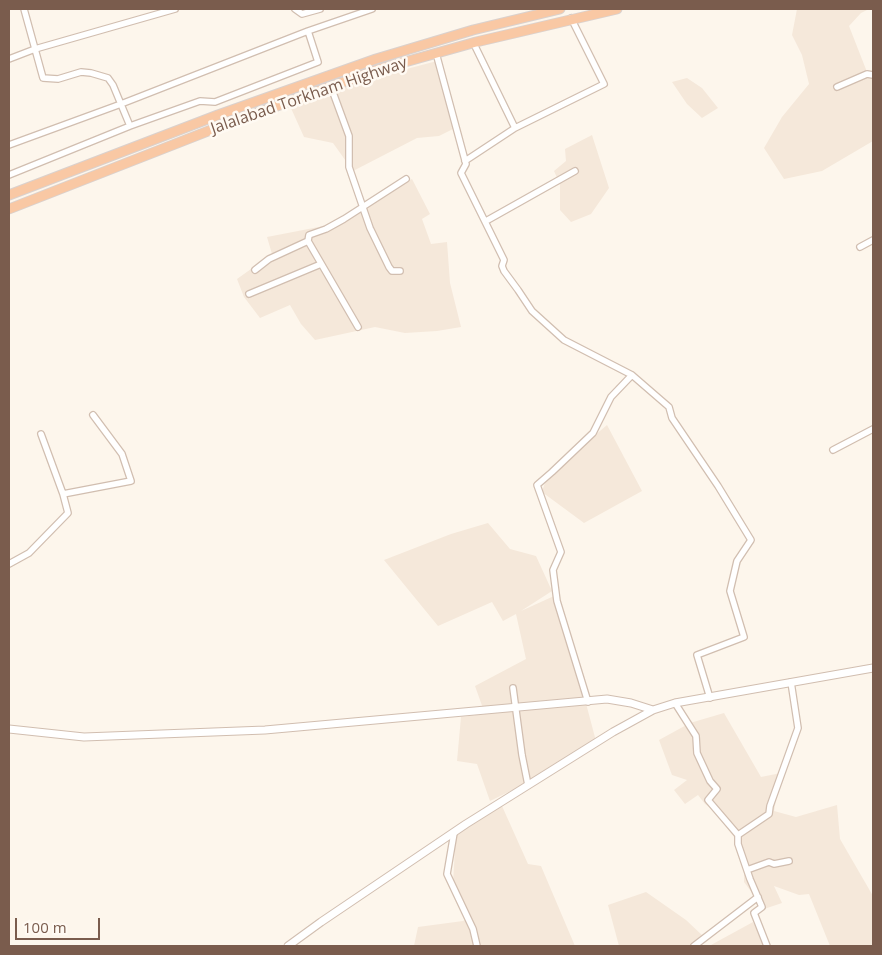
<!DOCTYPE html>
<html>
<head>
<meta charset="utf-8">
<style>
  body { margin:0 }
  #map { position:relative; width:882px; height:955px; overflow:hidden; background:#fdf6ec; font-family:"Open Sans",sans-serif }
  canvas { display:block }
  .frame { position:absolute; inset:0; border:10px solid #7a5c4d; pointer-events:none }
  .scale { position:absolute; left:15px; top:918px; width:85px; height:22px; box-sizing:border-box; border:2px solid #7a5c4d; border-top:0; padding-left:6px; font-size:15px; line-height:18px; white-space:nowrap; color:#7a5c4d; -webkit-text-stroke:4px #fffaf3; paint-order:stroke }
</style>
</head>
<body>
<div id="map">
<canvas width="882" height="955"></canvas>
<div class="frame"></div>
<div class="scale">100 m</div>
</div>
<script>
const c = document.querySelector('canvas').getContext('2d');
c.lineJoin = 'round';
function fill(path, color) {
  c.fillStyle = color;
  c.fill(path, 'evenodd');
}
function poly(rows) {
  const path = new Path2D();
  for (const r of rows) {
    path.moveTo(r[0], r[1]);
    for (let i = 2; i < r.length; i += 2) path.lineTo(r[i], r[i + 1]);
  }
  return path;
}
function trace(path, color, width, dash) {
  c.strokeStyle = color;
  c.lineWidth = width;
  c.lineCap = dash ? 'butt' : 'round';
  c.setLineDash(dash || []);
  c.stroke(path);
}
function write(font, color, halo, rows, align = 'center') {
  c.font = font + ' "Open Sans",sans-serif';
  c.lineWidth = 5;
  c.setLineDash([]);
  c.textBaseline = 'middle';
  c.strokeStyle = halo;
  c.fillStyle = color;
  for (const [text, x, y, turn = 0] of rows) {
    c.save();
    c.translate(x, y);
    c.rotate((+turn || 0) * Math.PI / 180);
    c.textAlign = isNaN(turn) ? turn : align;
    if (halo) c.strokeText(text, 0, 0);
    c.fillText(text, 0, 0);
    c.restore();
  }
}
fill(poly([
  [797,9,869,9,861,13,849,26,867,72,873,79,873,141,822,171,784,179,764,148,782,117,809,84,802,55,792,35],
  [437,61,455,128,439,136,417,138,353,171,333,143,304,137,290,106,361,81],
  [687,78,702,88,718,108,702,118,687,104,672,82],
  [592,135,609,188,591,214,571,222,560,210,560,184,554,171,566,161,565,149],
  [412,179,430,214,422,219,431,244,447,242,450,283,461,327,437,331,405,333,375,327,315,340,301,324,290,305,260,318,244,297,237,279,272,254,267,237,329,225],
  [607,425,642,491,584,523,542,492,547,476],
  [488,523,510,549,536,556,552,591,521,611,554,596,569,639,597,745,533,780,490,801,477,764,457,761,461,717,485,714,475,686,526,659,516,614,503,621,492,602,438,626,384,560,451,534],
  [724,713,761,777,781,773,774,811,796,817,837,805,840,839,873,896,873,946,830,946,809,894,799,895,774,886,782,903,764,909,744,882,744,850,720,819,716,811,705,804,698,795,685,804,674,790,687,780,672,775,659,740,690,723],
  [502,806,528,864,541,866,575,946,414,946,418,927,463,921,470,917,453,883,456,831],
  [646,892,686,920,703,936,693,946,619,946,608,905],
  [753,922,766,946,711,945]
]), '#f5e8da');
const minor = poly([
  [295,9,302,14,320,9],
  [473,42,515,128],
  [436,53,466,164,461,173,504,260,502,266,504,271,518,290,532,311,564,340,632,375,611,397,593,433,552,472,537,485,561,552,553,570,557,601,588,702],
  [9,59,35,49,175,9],
  [331,87,349,136,349,167,370,228,389,267,392,271,400,271],
  [837,87,867,74,873,75],
  [130,126,200,101,215,102,318,62,308,31,372,9],
  [9,145,121,104,308,31],
  [465,161,515,128,604,84,571,18],
  [9,175,130,126,113,85,108,78,91,73,81,72,58,79,43,78,24,9],
  [486,221,575,171],
  [308,241,358,327],
  [860,247,873,240],
  [255,270,269,259,308,241,309,235,326,229,344,219,406,179],
  [249,294,321,264],
  [632,375,669,407,672,418,718,486,751,540,737,561,730,591,744,637,697,655,710,698],
  [833,450,873,429],
  [63,494,131,481,122,454,93,415],
  [9,564,29,553,68,513,63,494,41,434],
  [513,688,522,755,528,785],
  [675,703,696,736,697,753,710,781,717,789,708,800,738,835,738,844,750,879,762,907,754,913,767,946],
  [454,833,447,874,473,929,477,946],
  [738,835,769,814,770,806,798,728,791,682],
  [747,870,769,862,774,864,789,861],
  [694,946,758,897]
]);
const tertiary = poly([
  [9,729,84,737,265,730,607,699,631,703,653,710],
  [288,946,321,922,466,824,613,732,653,710,675,703,873,668]
]);
const trunk = poly([
  [9,195,218,115,376,59,473,30,560,9],
  [9,209,221,126,380,69,476,42,617,9]
]);
trace(minor, '#d1beb0', 8);
trace(tertiary, '#d1beb0', 9);
trace(trunk, '#dad1cd', 11);
trace(minor, '#fff', 5.5);
trace(tertiary, '#fff', 7);
trace(trunk, '#f9c8a4', 9);
write('16px', '#7a5c4d', '#fffaf3', [
  ["Jalalabad Torkham Highway",309,96,-19]
]);
</script>
</body>
</html>
